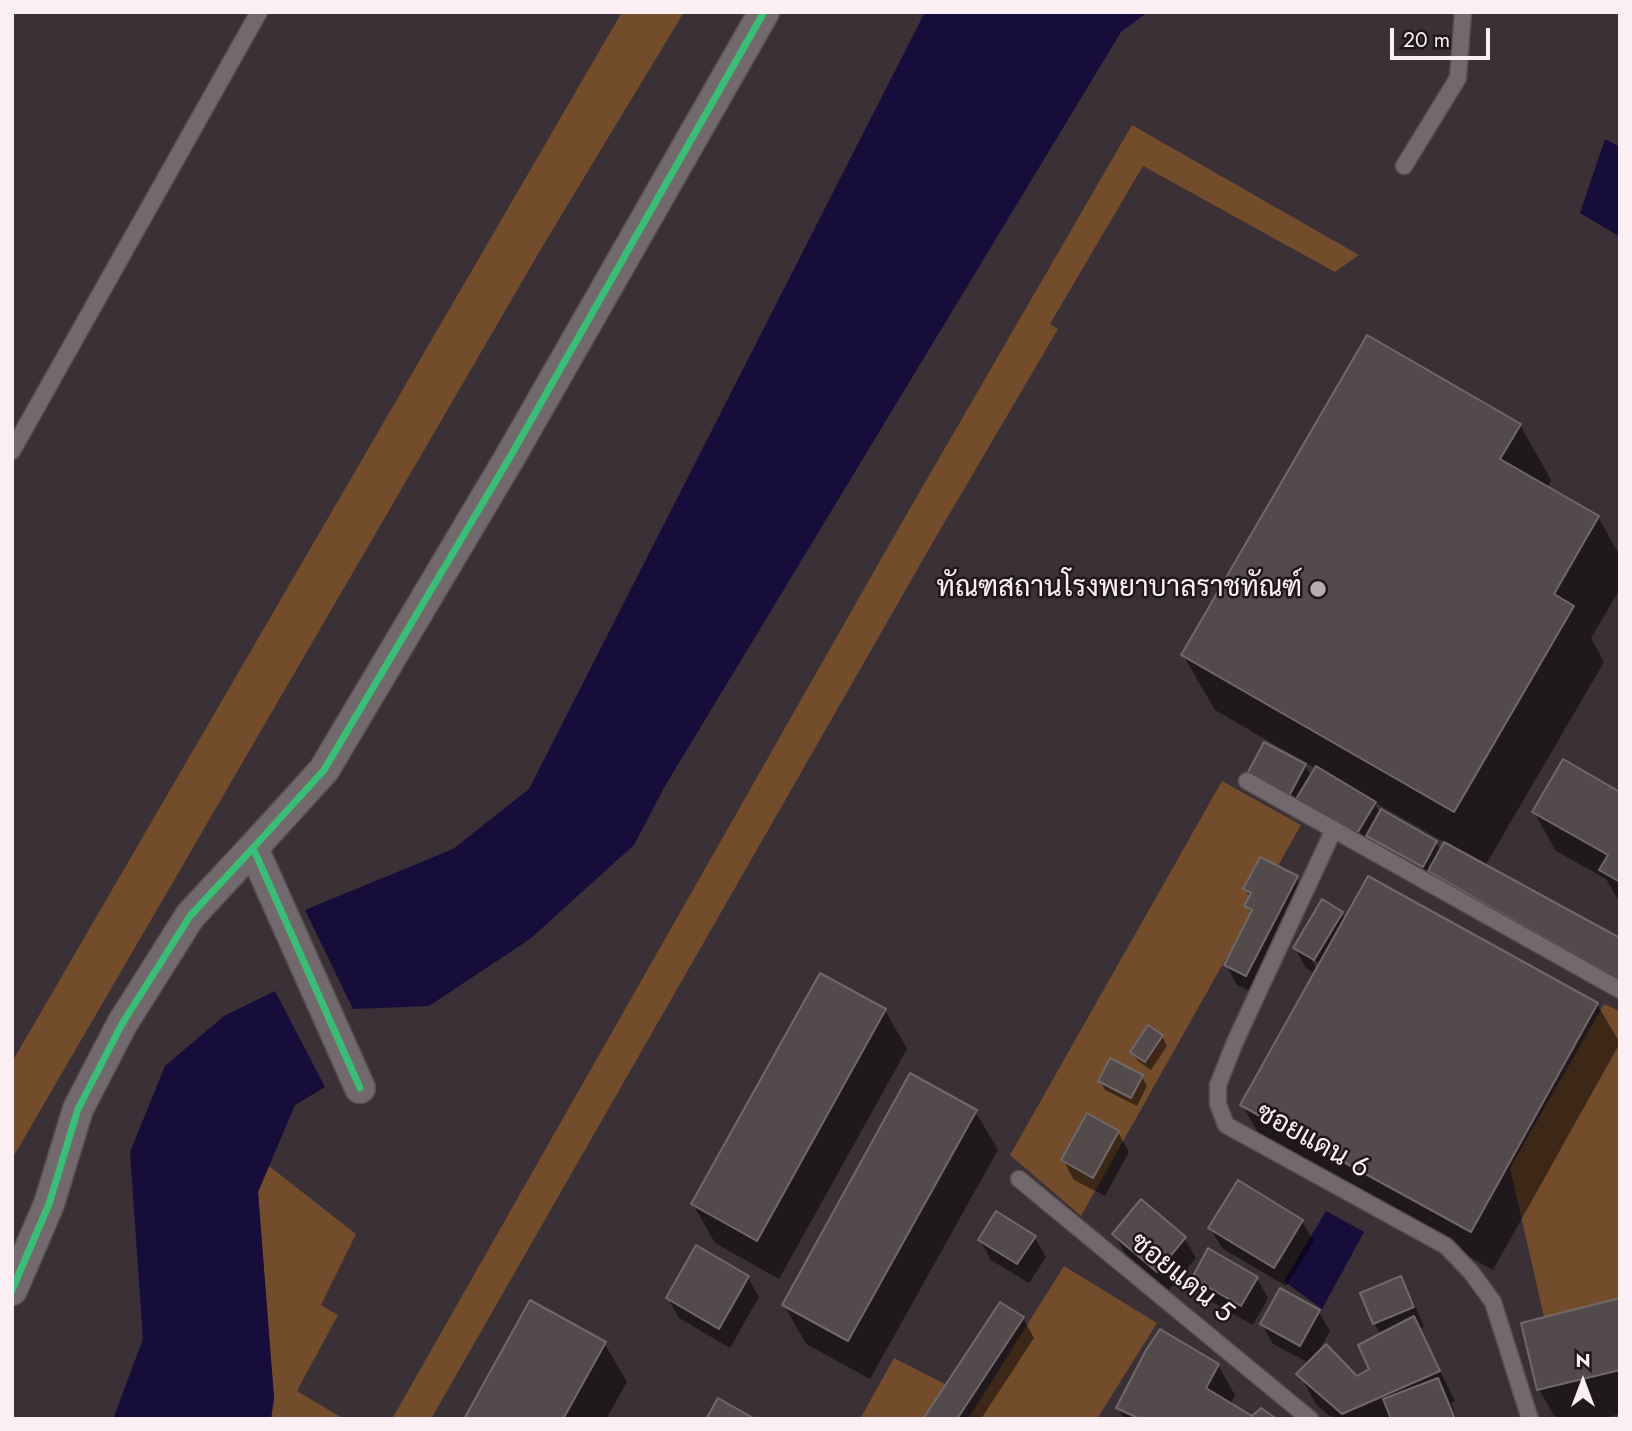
<!DOCTYPE html>
<html>
<head>
<meta charset="utf-8">
<style>
  body { margin:0 }
  #map { position:relative; width:1632px; height:1431px; overflow:hidden; background:#3a3035; font-family:Jost,sans-serif }
  canvas { display:block }
  .frame { position:absolute; inset:0; border:14px solid #fceff4; pointer-events:none }
  .north { position:absolute; left:1548px; top:1347px; width:70px; height:70px; -webkit-text-stroke:5px #1f171a; paint-order:stroke; rotate:0deg; font-size:19px; font-weight:700; line-height:28px; text-align:center; color:#fceff4 }
  .north::after { content:''; display:block; margin:auto; width:24px; height:32px; background:#fceff4; clip-path:polygon(50% 0,100% 100%,50% 72%,0 100%) }
  .scale { position:absolute; left:1390px; top:28px; width:100px; height:32px; box-sizing:border-box; border:4px solid #fceff4; border-top:0; padding-left:9px; font-size:21px; line-height:24px; white-space:nowrap; color:#fceff4; -webkit-text-stroke:5px #1f171a; paint-order:stroke }
</style>
</head>
<body>
<div id="map">
<canvas width="1632" height="1431"></canvas>
<div class="frame"></div>
<div class="north">N</div>
<div class="scale">20 m</div>
</div>
<script>
const c = document.querySelector('canvas').getContext('2d');
c.lineJoin = 'round';
function fill(path, color) {
  c.fillStyle = color;
  c.fill(path, 'evenodd');
}
function poly(rows) {
  const path = new Path2D();
  for (const r of rows) {
    path.moveTo(r[0], r[1]);
    for (let i = 2; i < r.length; i += 2) path.lineTo(r[i], r[i + 1]);
  }
  return path;
}
function trace(path, color, width, dash) {
  c.strokeStyle = color;
  c.lineWidth = width;
  c.lineCap = dash ? 'butt' : 'round';
  c.setLineDash(dash || []);
  c.stroke(path);
}
function write(font, color, halo, rows, align = 'center') {
  c.font = font + ' Jost,Sarabun,sans-serif';
  c.lineWidth = 5;
  c.setLineDash([]);
  c.textBaseline = 'middle';
  c.strokeStyle = halo;
  c.fillStyle = color;
  for (const [text, x, y, turn = 0] of rows) {
    c.save();
    c.translate(x, y);
    c.rotate((+turn || 0) * Math.PI / 180);
    c.textAlign = isNaN(turn) ? turn : align;
    if (halo) c.strokeText(text, 0, 0);
    c.fillText(text, 0, 0);
    c.restore();
  }
}
fill(poly([
  [622,12,684,12,541,249,12,1159,12,1062],
  [1132,125,1359,255,1335,272,1143,166,1050,324,1058,329,933,542,431,1419,392,1419,901,524],
  [1222,781,1301,825,1081,1216,1010,1155],
  [1604,1004,1620,1011,1620,1298,1544,1317,1510,1168],
  [269,1166,356,1234,321,1305,338,1315,297,1391,344,1419,271,1419,274,1398,258,1192],
  [1064,1266,1157,1323,1097,1419,968,1419],
  [894,1358,945,1384,929,1419,860,1419]
]), '#734c2b');
fill(poly([
  [925,12,1148,12,1121,32,665,786,634,845,530,939,429,1006,353,1009,305,910,453,849,529,789],
  [1605,139,1620,147,1620,237,1580,213],
  [275,991,325,1087,295,1105,258,1192,274,1398,271,1419,113,1419,143,1339,130,1152,165,1066,224,1016],
  [1326,1211,1364,1232,1322,1309,1284,1281]
]), '#170d3a');
fill(poly([
  [1520,425,1551,480,1547,488,1598,517,1620,556,1620,589,1591,638,1604,662,1485,866,1620,940,1620,1000,1261,793,1301,760,1215,710,1183,655],
  [1302,761,1317,769,1312,777],
  [1374,802,1446,843,1441,851,1436,842,1380,813],
  [1620,794,1620,903,1606,879,1556,851,1534,812],
  [1296,877,1308,897,1258,995,1237,985,1226,965,1252,915,1246,906,1250,898,1245,889],
  [1342,913,1346,920,1597,1004,1620,1043,1493,1270,1265,1144,1242,1105,1316,974,1306,968,1295,948],
  [1311,952,1319,966,1319,973,1308,954],
  [885,1010,907,1049,779,1279,715,1243,693,1204],
  [1162,1036,1167,1046,1151,1070,1138,1061,1132,1052],
  [1142,1077,1147,1086,1137,1106,1105,1090,1100,1081],
  [975,1111,998,1150,870,1379,806,1344,784,1305],
  [1118,1132,1129,1152,1105,1196,1074,1180,1063,1160],
  [1239,1183,1302,1222,1314,1241,1286,1286,1222,1248,1210,1228],
  [1142,1202,1185,1239,1196,1258,1169,1290,1125,1253,1114,1234],
  [1035,1238,1046,1257,1029,1283,991,1260,980,1240],
  [748,1277,759,1297,730,1348,679,1318,668,1298],
  [1194,1278,1257,1278,1268,1298,1253,1325,1205,1298],
  [1400,1278,1412,1298,1424,1327,1419,1329,1455,1401,1451,1403,1457,1419,1333,1419,1316,1404,1299,1374,1309,1363,1273,1344,1262,1324,1318,1311,1330,1331,1318,1353,1357,1378,1372,1370,1381,1335,1374,1323],
  [1620,1300,1620,1414,1600,1419,1556,1419,1539,1389],
  [1023,1318,1034,1338,981,1419,925,1419],
  [604,1343,627,1382,606,1419,466,1419],
  [1218,1365,1235,1395,1230,1405,1252,1419,1274,1419,1124,1419,1118,1408]
]), '#0007');
const building = poly([
  [1367,335,1521,424,1500,459,1599,516,1554,594,1574,606,1454,812,1181,655,1367,335],
  [1264,742,1306,764,1289,796,1247,774,1264,742],
  [1563,759,1620,792,1620,882,1599,870,1608,855,1532,812,1563,759],
  [1316,766,1376,802,1356,835,1296,799,1316,766],
  [1381,809,1437,841,1423,867,1366,836,1381,809],
  [1444,842,1620,938,1620,981,1428,871,1444,842],
  [1260,857,1298,876,1246,976,1224,965,1252,910,1244,906,1251,893,1243,889,1260,857],
  [1368,876,1598,1003,1471,1232,1240,1105,1368,876],
  [1322,899,1343,912,1314,960,1293,948,1322,899],
  [820,973,886,1009,757,1241,691,1204,820,973],
  [1148,1025,1163,1035,1145,1062,1130,1052,1148,1025],
  [1110,1058,1143,1075,1131,1098,1098,1081,1110,1058],
  [910,1073,977,1110,848,1341,782,1305,910,1073],
  [1087,1113,1119,1131,1093,1178,1061,1160,1087,1113],
  [1238,1180,1303,1220,1274,1268,1208,1228,1238,1180],
  [1141,1199,1186,1237,1157,1272,1112,1234,1141,1199],
  [996,1211,1036,1236,1017,1264,978,1240,996,1211],
  [696,1245,749,1276,719,1329,666,1298,696,1245],
  [1208,1248,1258,1277,1241,1306,1192,1278,1208,1248],
  [1401,1276,1414,1307,1373,1324,1360,1293,1401,1276],
  [1280,1288,1320,1310,1300,1346,1260,1324,1280,1288],
  [1620,1298,1620,1370,1537,1390,1521,1323,1620,1298],
  [530,1300,606,1342,563,1419,464,1419,530,1300],
  [1000,1302,1024,1317,957,1419,923,1419,1000,1302],
  [1414,1316,1440,1371,1342,1414,1296,1374,1326,1344,1357,1376,1369,1369,1358,1345,1414,1316],
  [1160,1329,1219,1364,1206,1388,1252,1416,1261,1408,1277,1419,1140,1419,1116,1408,1146,1350,1160,1329],
  [1438,1378,1455,1419,1391,1419,1383,1399,1438,1378],
  [718,1398,755,1419,706,1419,718,1398]
]);
fill(building, '#534a4c');
trace(building, '#72686a', 2);
const service = poly([
  [1404,166,1458,78,1463,12],
  [12,451,259,12],
  [1247,781,1620,990],
  [1334,829,1235,1042,1218,1085,1218,1104,1226,1125,1446,1246,1471,1272,1493,1302,1530,1419],
  [1019,1179,1310,1419]
]);
const minor = poly([
  [360,1088,253,848,324,770,510,457,764,12],
  [12,1290,49,1204,78,1109,122,1024,190,916,253,848]
]);
trace(service, '#554c50', 19);
trace(minor, '#554c50', 33);
trace(service, '#71696c', 16);
trace(minor, '#71696c', 30);
trace(poly([
  [360,1088,253,848,324,770,510,457,764,12],
  [12,1290,49,1204,78,1109,122,1024,190,916,253,848]
]), '#3abd76', 7);
for (const [x, y, r, color] of [
  [1318,589,9,"#b8acb1"]
]) {
  const dot = new Path2D();
  dot.arc(x, y, r, 0, 2 * Math.PI);
  c.fillStyle = color;
  c.fill(dot);
  trace(dot, '#1f171a', 2.5);
}
write('28px', '#fceff4', '#1f171a', [
  ["ทัณฑสถานโรงพยาบาลราชทัณฑ์",1302,589]
], 'right');
write('28px', '#fceff4', '#1f171a', [
  ["ซอยแดน 6",1312,1142,29],
  ["ซอยแดน 5",1181,1279,39]
]);
</script>
</body>
</html>
